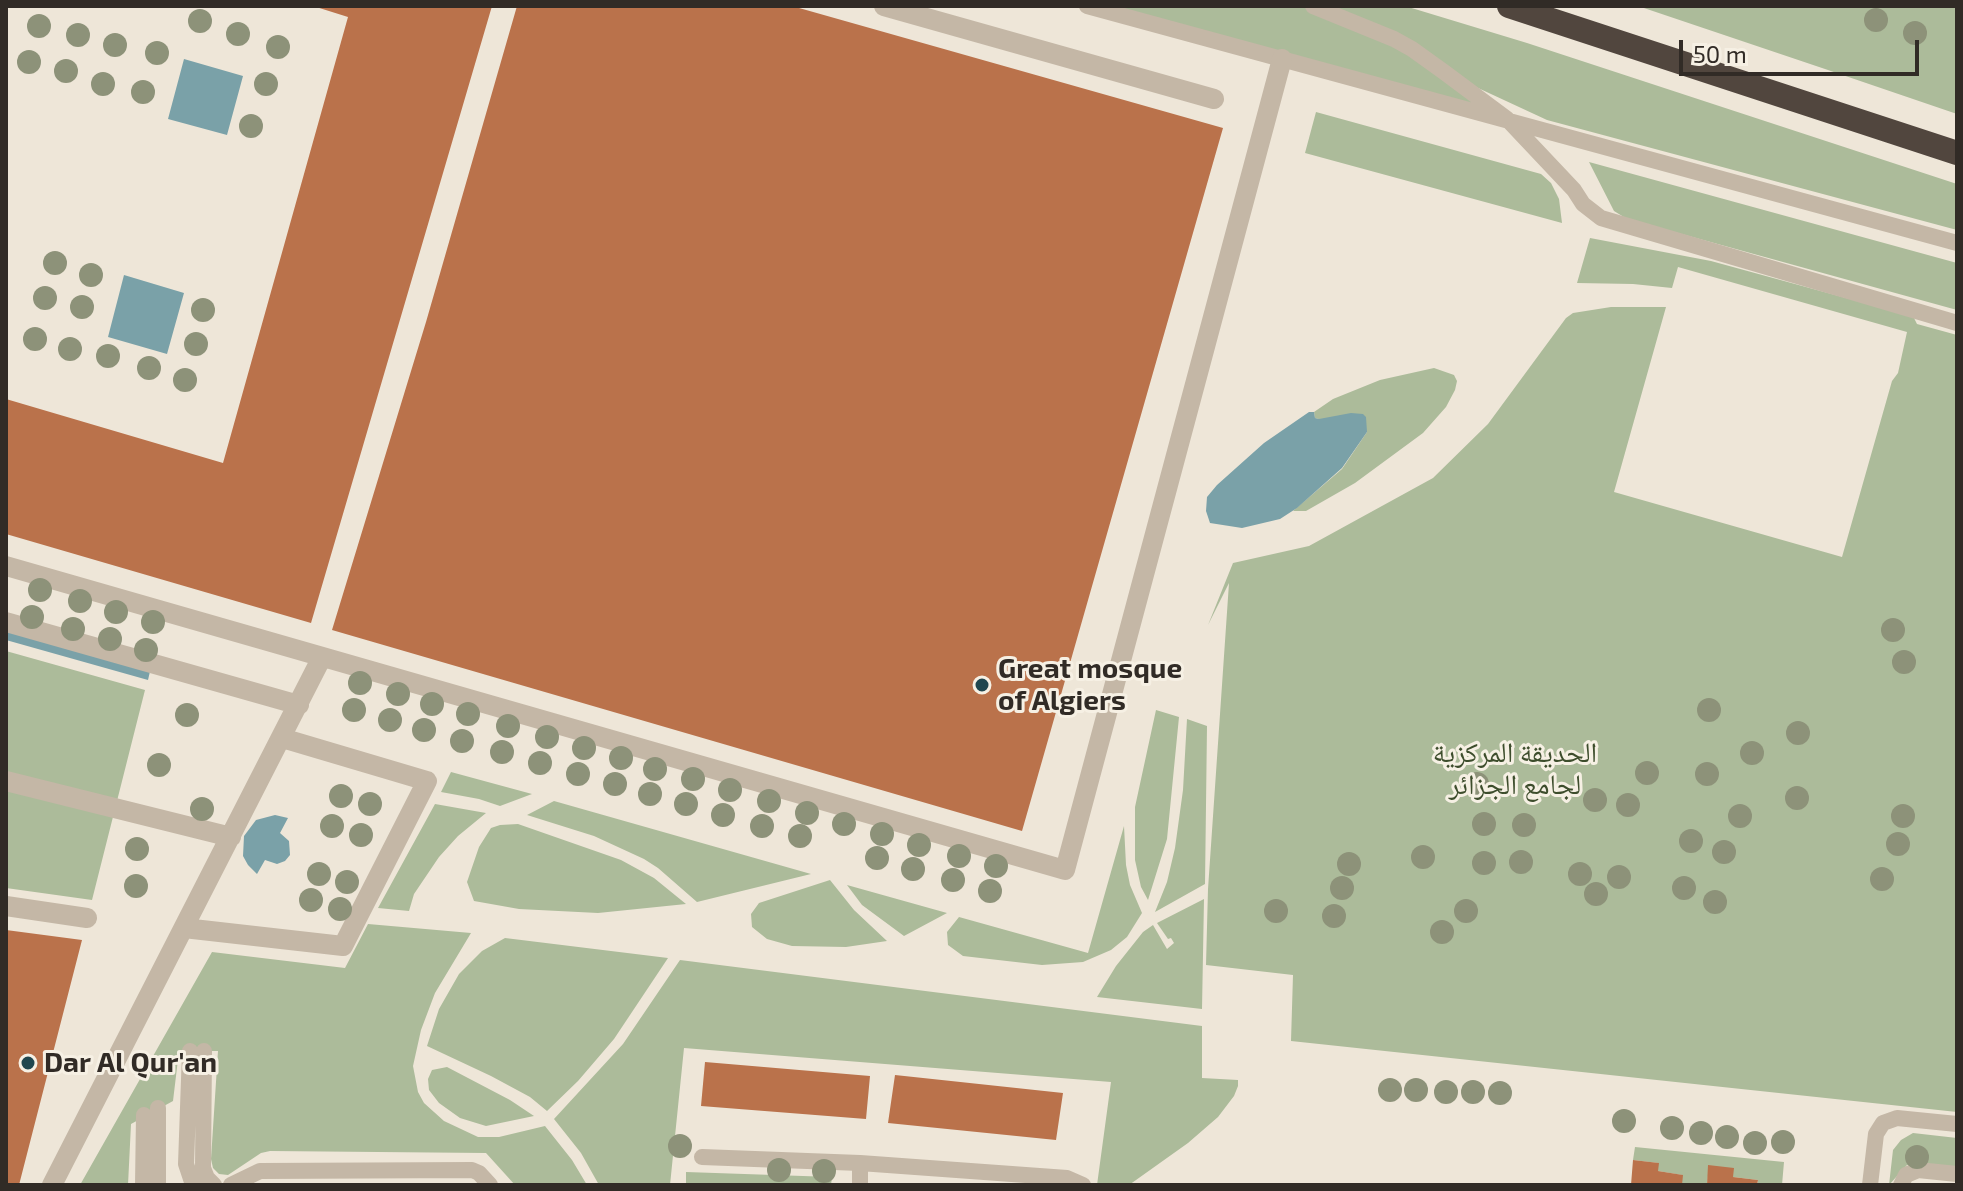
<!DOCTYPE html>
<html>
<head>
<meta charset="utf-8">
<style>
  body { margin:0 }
  #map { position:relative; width:1963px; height:1191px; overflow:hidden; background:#eee6d8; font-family:"Exo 2",sans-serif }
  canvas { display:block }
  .frame { position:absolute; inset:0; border:8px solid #312b26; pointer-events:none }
  .scale { position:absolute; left:1679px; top:40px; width:240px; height:36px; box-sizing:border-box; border:4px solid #312b26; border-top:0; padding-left:10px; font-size:24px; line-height:28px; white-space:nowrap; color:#312b26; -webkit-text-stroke:6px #f6f0e4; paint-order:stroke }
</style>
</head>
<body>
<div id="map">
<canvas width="1963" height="1191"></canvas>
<div class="frame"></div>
<div class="scale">50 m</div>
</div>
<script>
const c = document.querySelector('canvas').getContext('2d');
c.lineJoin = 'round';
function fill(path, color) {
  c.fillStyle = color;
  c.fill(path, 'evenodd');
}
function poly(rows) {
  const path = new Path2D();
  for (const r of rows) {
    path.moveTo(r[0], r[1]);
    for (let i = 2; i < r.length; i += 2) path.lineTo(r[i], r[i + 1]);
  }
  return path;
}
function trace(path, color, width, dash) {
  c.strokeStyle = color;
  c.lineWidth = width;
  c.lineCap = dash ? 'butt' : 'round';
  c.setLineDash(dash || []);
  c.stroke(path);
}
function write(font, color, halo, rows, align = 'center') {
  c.font = font + ' "Exo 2","Noto Naskh Arabic",sans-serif';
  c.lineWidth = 6;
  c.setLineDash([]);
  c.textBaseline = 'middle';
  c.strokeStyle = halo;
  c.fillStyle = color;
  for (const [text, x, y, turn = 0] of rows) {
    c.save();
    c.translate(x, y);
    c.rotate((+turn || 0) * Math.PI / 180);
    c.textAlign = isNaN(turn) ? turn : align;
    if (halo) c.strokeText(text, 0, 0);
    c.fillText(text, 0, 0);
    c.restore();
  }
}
fill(poly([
  [1087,6,1405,6,1527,43,1957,184,1957,230,1547,120,1450,75,1507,119],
  [1638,6,1957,6,1957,114,1825,69],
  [1316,112,1541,174,1551,183,1559,199,1562,223,1305,153],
  [1589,162,1957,263,1957,310,1627,219,1614,211],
  [1590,238,1711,261,1901,313,1914,318,1917,324,1957,335,1957,1112,1291,1041,1293,975,1206,965,1208,889,1229,583,1208,625,1233,563,1309,546,1433,478,1488,424,1566,318,1573,313,1611,307,1666,307,1614,492,1842,557,1892,381,1898,373,1907,332,1678,267,1672,288,1633,284,1577,283],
  [1434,368,1454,375,1457,381,1455,390,1446,407,1423,433,1355,483,1306,511,1293,511,1342,469,1367,432,1315,418,1314,412,1333,399,1380,380],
  [6,651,145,690,92,900,6,888],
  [1156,710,1179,717,1167,839,1148,900,1141,887,1135,860,1135,807],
  [1187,719,1207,726,1205,884,1155,912,1167,882,1175,848,1183,790],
  [451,772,532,794,500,806,479,799,441,792],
  [554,801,811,874,697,902,658,868,644,859,594,836,527,815],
  [435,804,486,813,458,836,439,857,414,894,409,911,378,908],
  [518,824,621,860,654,878,686,904,598,913,519,909,474,901,467,882,479,847,491,828,500,825],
  [1124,826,1126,865,1130,885,1142,913,1127,937,1111,950,1083,962,1042,965,963,956,948,945,947,932,959,917,1088,953],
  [830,880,854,910,887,941,846,947,792,946,767,939,752,927,751,914,759,903],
  [847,885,947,913,904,936,862,905],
  [1204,899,1202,1009,1097,997,1116,966,1143,932,1153,925,1167,949,1174,943,1171,938,1168,939,1157,923],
  [368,924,471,933,435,993,421,1030,413,1066,418,1092,424,1103,444,1121,478,1137,499,1137,545,1126,572,1160,587,1185,515,1185,486,1153,270,1151,261,1153,228,1175,219,1174,213,1168,211,1159,218,1051,179,1051,173,1101,131,1124,128,1185,80,1185,212,952,345,968],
  [505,938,668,958,614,1039,578,1081,547,1111,530,1097,491,1076,427,1046,439,1009,459,974,482,951],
  [680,960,1202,1026,1202,1078,1238,1080,1238,1086,1234,1096,1218,1117,1188,1143,1129,1185,1097,1185,1111,1082,684,1048,670,1185,599,1185,581,1153,554,1119,623,1044],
  [447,1067,510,1100,534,1116,486,1126,460,1118,439,1103,429,1090,428,1079,432,1070],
  [1913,1133,1957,1138,1957,1167,1907,1165,1889,1185,1893,1150,1901,1140],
  [1635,1147,1784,1162,1782,1185,1757,1185,1758,1180,1733,1177,1709,1166,1707,1185,1682,1185,1682,1175,1658,1171,1658,1163,1633,1160],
  [686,1172,832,1177,831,1185,686,1185]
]), '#acbb9a');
fill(poly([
  [184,59,243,76,227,135,168,119],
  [124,275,184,293,167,354,108,337],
  [1309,412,1314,412,1315,418,1319,419,1351,413,1363,414,1366,417,1367,432,1342,468,1297,508,1280,519,1242,528,1210,523,1206,511,1207,497,1217,485,1264,443],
  [6,627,151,667,148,680,6,640],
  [275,815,288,818,280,833,289,841,290,855,285,861,277,864,265,860,257,874,248,865,243,856,244,836,256,820]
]), '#7aa1a8');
fill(poly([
  [313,6,492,6,311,623,6,534,6,399,223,463,348,17],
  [517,6,792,6,1223,128,1022,831,332,630,426,322],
  [6,930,82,940,19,1185,6,1185],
  [705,1062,870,1076,866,1119,701,1106],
  [895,1075,1063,1093,1056,1140,888,1123],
  [1633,1160,1659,1163,1658,1171,1683,1175,1682,1185,1631,1185],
  [1708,1165,1734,1168,1733,1177,1758,1180,1757,1185,1707,1185]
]), '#ba724b');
trace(poly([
  [1087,6,1957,243],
  [1313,6,1394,39,1412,49,1444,72,1507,119,1574,190,1583,204,1601,218,1957,323],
  [190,1051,186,1164,193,1185],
  [204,1051,203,1168,207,1178,214,1185],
  [702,1157,860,1163,1067,1178,1083,1185],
  [860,1163,860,1185],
  [143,1185,144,1115],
  [158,1185,158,1108],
  [231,1185,260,1171,472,1170,479,1173,490,1185],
  [1870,1185,1876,1134,1883,1123,1897,1118,1957,1124],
  [1901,1185,1906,1175,1918,1170,1957,1174]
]), '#c4b7a6', 16);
trace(poly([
  [884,6,1214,99],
  [6,566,1065,870,1282,59],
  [6,622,299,705],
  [6,781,231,837],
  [6,906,87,918],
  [184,928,343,946,427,781,282,738],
  [52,1185,322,657]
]), '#c4b7a6', 20);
trace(poly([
  [1509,6,1957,153]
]), '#51463e', 24);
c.fillStyle = '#8d9279';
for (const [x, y] of [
  [1876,20],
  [200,21],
  [39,26],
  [1915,33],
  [238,34],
  [78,35],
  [115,45],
  [278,47],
  [157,53],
  [29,62],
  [66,71],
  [103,84],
  [266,84],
  [143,92],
  [251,126],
  [55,263],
  [91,275],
  [45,298],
  [82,307],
  [203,310],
  [35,339],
  [196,344],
  [70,349],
  [108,356],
  [149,368],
  [185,380],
  [40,590],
  [80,601],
  [116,612],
  [32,617],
  [153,622],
  [73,629],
  [1893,630],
  [110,639],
  [146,650],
  [1904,662],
  [360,683],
  [398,694],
  [432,704],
  [354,710],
  [1709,710],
  [468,714],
  [187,715],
  [390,720],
  [508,726],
  [424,730],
  [1798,733],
  [547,737],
  [462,741],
  [584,748],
  [502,752],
  [1752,753],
  [621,758],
  [540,763],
  [159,765],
  [655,769],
  [1647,773],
  [578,774],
  [1707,774],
  [693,779],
  [615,784],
  [1477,784],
  [730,790],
  [650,794],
  [341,796],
  [1797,798],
  [1595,800],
  [769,801],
  [370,804],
  [686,804],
  [1628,805],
  [202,809],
  [807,813],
  [723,815],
  [1740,816],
  [1903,816],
  [844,824],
  [1484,824],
  [1524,825],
  [332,826],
  [762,826],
  [882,834],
  [361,835],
  [800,836],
  [1691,841],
  [1898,844],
  [919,845],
  [137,849],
  [1724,852],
  [959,856],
  [1423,857],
  [877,858],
  [1521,862],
  [1484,863],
  [1349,864],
  [996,866],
  [913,869],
  [319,874],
  [1580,874],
  [1619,877],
  [1882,879],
  [953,880],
  [347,882],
  [136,886],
  [1342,888],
  [1684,888],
  [990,891],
  [1596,894],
  [311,900],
  [1715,902],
  [340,909],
  [1276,911],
  [1466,911],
  [1334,916],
  [1442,932],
  [1390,1090],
  [1416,1090],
  [1446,1092],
  [1473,1092],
  [1500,1093],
  [1624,1121],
  [1672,1128],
  [1701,1133],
  [1727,1137],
  [1783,1142],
  [1755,1143],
  [680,1146],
  [1917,1157],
  [779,1170],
  [824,1171]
]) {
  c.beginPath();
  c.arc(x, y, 12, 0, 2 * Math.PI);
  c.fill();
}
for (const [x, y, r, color] of [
  [982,685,8,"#20464e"],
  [28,1063,8,"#20464e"]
]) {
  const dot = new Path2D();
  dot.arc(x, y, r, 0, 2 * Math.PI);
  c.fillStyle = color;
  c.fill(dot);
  trace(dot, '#f6f0e4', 3);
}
write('bold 28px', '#312b26', '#f6f0e4', [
  ["Great mosque",998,669],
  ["of Algiers",998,701],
  ["Dar Al Qur'an",44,1063]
], 'left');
write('28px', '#3d4d2c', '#f6f0e4', [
  ["الحديقة المركزية",1515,753],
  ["لجامع الجزائر",1515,785]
]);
</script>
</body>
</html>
